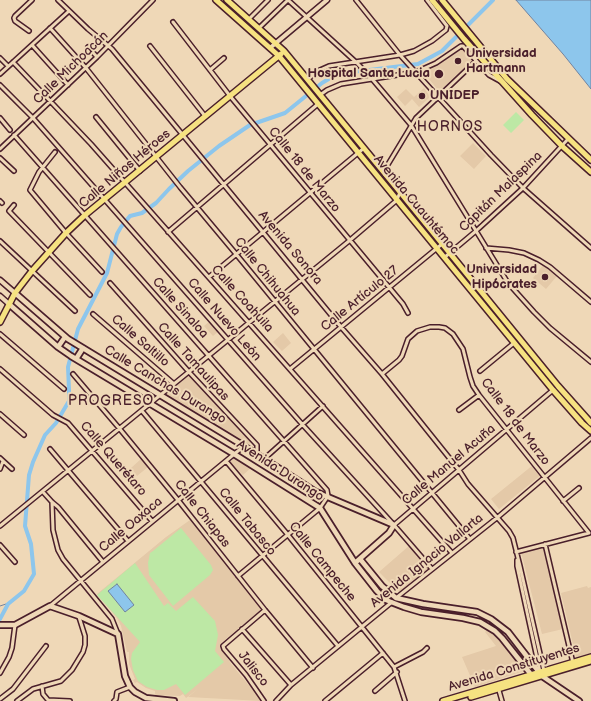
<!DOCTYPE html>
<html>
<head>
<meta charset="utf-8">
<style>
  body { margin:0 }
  canvas { display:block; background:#efd8b7 }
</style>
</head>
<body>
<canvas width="591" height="701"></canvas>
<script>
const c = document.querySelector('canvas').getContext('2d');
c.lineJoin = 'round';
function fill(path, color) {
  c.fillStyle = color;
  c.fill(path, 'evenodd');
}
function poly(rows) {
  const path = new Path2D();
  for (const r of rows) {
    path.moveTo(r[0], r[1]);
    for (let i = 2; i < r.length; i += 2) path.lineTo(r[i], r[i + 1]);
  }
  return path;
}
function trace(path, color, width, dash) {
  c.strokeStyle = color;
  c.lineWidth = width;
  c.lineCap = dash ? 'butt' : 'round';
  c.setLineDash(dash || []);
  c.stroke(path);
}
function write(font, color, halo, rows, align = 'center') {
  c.font = font + ' "Balsamiq Sans",sans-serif';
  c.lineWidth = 4;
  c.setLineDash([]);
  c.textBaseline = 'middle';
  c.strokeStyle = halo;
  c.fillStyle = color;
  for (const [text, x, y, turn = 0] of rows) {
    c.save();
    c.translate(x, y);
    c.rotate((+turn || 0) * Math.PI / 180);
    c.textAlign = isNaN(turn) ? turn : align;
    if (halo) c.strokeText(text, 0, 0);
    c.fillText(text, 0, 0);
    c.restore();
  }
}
fill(poly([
  [461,47,473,60,439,91,423,72,437,66],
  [424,88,429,95,429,98,419,107,412,99,405,106,397,97,406,89,414,97],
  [473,143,486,156,474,169,460,156],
  [543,265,557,276,546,289,533,278],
  [211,320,220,330,213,336,204,326],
  [283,333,291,343,282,351,273,342],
  [189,373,213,401,213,402,252,442,249,444,218,426,218,423,217,425,165,394,183,380],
  [235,457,252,467,243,475,230,462],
  [141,459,148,467,137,476,131,468],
  [533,465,541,475,499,509,491,499],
  [190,520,263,609,222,642,220,647,232,665,262,701,188,697,199,688,186,698,183,694,180,696,155,695,155,691,146,688,137,682,135,683,133,680,135,679,129,664,129,652,127,652,121,626,117,618,97,594,166,537],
  [410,545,430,569,400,593,379,572],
  [545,546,557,594,555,594,563,629,542,634,521,552],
  [587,586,588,588,591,587,591,653,576,657,561,593],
  [489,628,503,639,527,670,475,687,462,657,496,646,485,632]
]), '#e4c9a8');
fill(poly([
  [516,112,524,120,511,133,503,125],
  [181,528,211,565,213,570,210,575,173,606,149,575,148,563,150,553,153,551],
  [135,563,164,606,168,603,176,611,193,597,215,621,218,635,215,651,224,662,185,695,176,684,164,690,157,690,147,687,138,681,133,670,131,659,132,653,140,642,97,595]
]), '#bde8a5');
const water = poly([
  [516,0,591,0,591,89,563,54,516,0],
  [117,584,134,605,125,612,108,591,117,584]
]);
fill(water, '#8dc6ec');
trace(water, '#72839f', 1);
trace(poly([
  [0,606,9,603]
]), '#72839f', 1);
trace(poly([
  [0,619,8,604,24,591,34,574,31,544,25,526,29,475,33,462,45,435,56,423,69,401,69,390,68,367,78,329,107,273,117,234,121,227,130,216,142,213,156,203,169,189,188,171,219,146,250,125,285,113,322,83,337,74,418,64,442,51,493,0]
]), '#8dc6ec', 4);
const minor = poly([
  [58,0,88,29,112,49,341,327,382,374,459,470,468,484,509,531,513,538,520,566,544,671],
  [356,0,400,55,491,155,523,188,591,248],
  [249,19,268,0],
  [173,22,230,96,403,304,408,313],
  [50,28,86,68,180,187,236,254,469,538],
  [259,28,288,0,358,64,373,80,411,125,508,283,534,312,550,328,591,362],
  [29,31,15,21,14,18,15,16,32,0],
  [32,45,68,85],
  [150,46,205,116],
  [88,47,97,57],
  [0,58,8,66],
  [13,62,91,144,452,553],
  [210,70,224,58],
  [0,74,69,11],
  [307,79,320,70,329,66,400,55,414,51,432,41,446,30,447,26,427,0],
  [0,85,33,118,302,424,394,525,432,569],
  [320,95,327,90,341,84,416,72,436,63,461,46,463,46,489,75,500,81],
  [96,117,140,171],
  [0,118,10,130],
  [14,135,327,490,328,496,320,508,238,576],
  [0,149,97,57,153,0],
  [55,152,39,172,30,190,66,233,102,272],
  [0,158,14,171],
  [385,175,387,166,416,118,476,61],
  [0,201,2,203],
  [14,205,9,211,90,295],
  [168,232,318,104],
  [0,241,75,311],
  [486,248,509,250,524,253,539,260,550,267,591,302],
  [445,257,476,231,523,188,568,139],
  [209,277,364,148],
  [110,283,189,372,257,445,257,454],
  [93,314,174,384],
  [0,334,64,389],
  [0,369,53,415,68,423,152,521],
  [290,369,442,244],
  [480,371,514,343],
  [73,374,119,428,178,500,265,610,313,668],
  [382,374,399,360,402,356,408,339,417,331,430,327,439,327,445,328,453,334,463,349,470,377,473,386,479,395,589,533],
  [459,410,479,395],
  [142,411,338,646],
  [0,414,24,435],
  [50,449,128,541],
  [0,458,12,469],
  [264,459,323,406],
  [226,461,288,535,394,667,405,701],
  [0,469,3,461],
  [43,492,52,502,58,507,103,562],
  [563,501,579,488],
  [52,502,53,530,58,550,63,559,112,619,118,634],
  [394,525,553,390],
  [0,526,349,241,397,200,400,192],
  [545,544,573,663],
  [0,545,15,562],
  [516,552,589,533],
  [517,560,517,566,540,672],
  [396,598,498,517,591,438],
  [50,606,244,446],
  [242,629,291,685],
  [394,667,423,652,427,648],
  [0,673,9,657,12,648,15,625],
  [42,686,43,694,48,700,70,701],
  [498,687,502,701],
  [375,691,397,672],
  [0,699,13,689,46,646],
  [17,701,33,689,61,681,72,670,83,652,85,645,85,636,79,617],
  [114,701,116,699,117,692,130,687],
  [264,701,246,675,224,649,223,646,265,610],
  [276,701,291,685,392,602],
  [325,701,383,653]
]);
const tertiary = poly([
  [270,48,327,0],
  [0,280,15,293],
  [0,296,9,304]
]);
const secondary = poly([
  [15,293,68,339,244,446,316,492,394,525,389,533,355,563],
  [9,304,58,347,71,356,234,454,320,508,355,563,377,591,386,600,404,607,421,612,463,618,480,622,495,631,502,638,533,677],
  [58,347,65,337],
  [76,359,83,348],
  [360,559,382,586,396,598,423,604,477,612,491,619,508,632,542,676,579,701],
  [0,625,15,625,50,606,79,616,118,634,125,676,130,687,135,692,146,698,174,701]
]);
const primary = poly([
  [216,0,279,56,553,390,582,423,591,431],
  [227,0,284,51,400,192,558,386,591,423],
  [432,0,464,39,532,115,562,146,591,172],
  [442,0,507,79,591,160],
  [0,322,15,293,32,271,66,233,85,215,281,54],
  [471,697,591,661],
  [443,701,591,657]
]);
trace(minor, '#4a1f2b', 6);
trace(tertiary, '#4a1f2b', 7);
trace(secondary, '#4a1f2b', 8);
trace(primary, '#4a1f2b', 8);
trace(minor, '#efd8b7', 3);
trace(tertiary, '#efd8b7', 4);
trace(secondary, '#efd8b7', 4.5);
trace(primary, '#f6e281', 5);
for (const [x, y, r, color] of [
  [458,61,4,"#4a1f2b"],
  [439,74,5,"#4a1f2b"],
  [422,96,4,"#4a1f2b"],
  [545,277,4,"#4a1f2b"]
]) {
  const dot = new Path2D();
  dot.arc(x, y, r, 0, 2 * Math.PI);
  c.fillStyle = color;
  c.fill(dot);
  trace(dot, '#efd8b7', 1.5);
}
write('bold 13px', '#4a1f2b', '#efd8b7', [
  ["Universidad",466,54],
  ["Hartmann",466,69],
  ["Hospital Santa Lucia",430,74,"right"],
  ["UNIDEP",430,96],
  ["Universidad",537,270,"right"],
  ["Hipócrates",537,285,"right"]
], 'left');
write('13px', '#4a1f2b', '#efd8b7', [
  ["Calle Michoacán",71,68,-44],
  ["Calle Niños Héroes",125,169,-40],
  ["Calle 18 de Marzo",304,170,51],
  ["Capitán Malaspina",501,192,-44],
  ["Avenida Cuauhtémoc",416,205,50],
  ["Avenida Sonora",290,248,50],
  ["Calle Chihuahua",267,277,51],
  ["Calle Coahuila",242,299,48],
  ["Calle Artículo 27",360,299,-39],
  ["Calle Sinaloa",180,308,48],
  ["Calle Nuevo León",224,320,49],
  ["Calle Saltillo",140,341,41],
  ["Calle Tamaulipas",193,362,48],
  ["Calle Canchas Durango",165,385,31],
  ["Calle 18 de Marzo",515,422,53],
  ["Calle Querétaro",113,459,49],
  ["Calle Manuel Acuña",449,465,-40],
  ["Avenida Durango",280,471,33],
  ["Calle Chiapas",202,514,52],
  ["Calle Tabasco",247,522,51],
  ["Calle Oaxaca",131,525,-40],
  ["Avenida Ignacio Vallarta",427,561,-39],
  ["Calle Campeche",322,562,51],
  ["Avenida Constituyentes",514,668,-17],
  ["Jalisco",253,669,52]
]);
c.letterSpacing = '1px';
write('14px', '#4a1f2b', '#efd8b7', [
  ["HORNOS",450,127],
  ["PROGRESO",111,401]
]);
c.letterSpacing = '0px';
</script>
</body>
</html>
